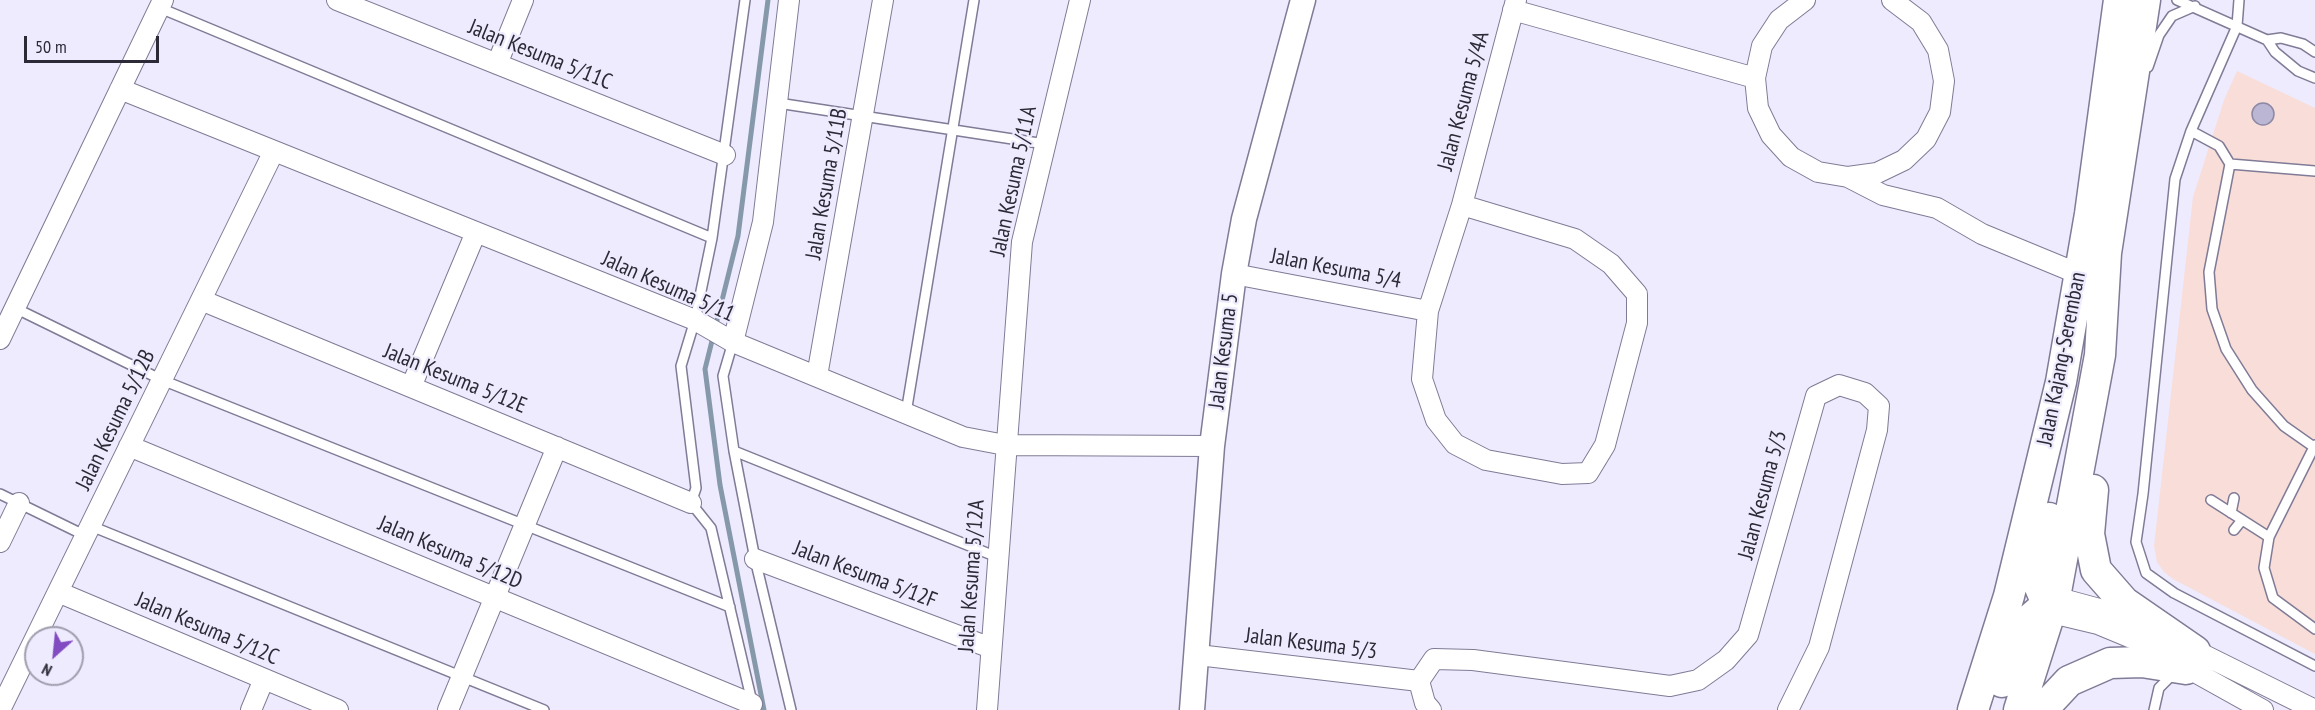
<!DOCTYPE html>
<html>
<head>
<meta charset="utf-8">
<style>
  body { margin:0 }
  #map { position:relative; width:2315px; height:710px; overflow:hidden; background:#eeebfe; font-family:"PT Sans Narrow",sans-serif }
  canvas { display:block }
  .north { position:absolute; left:24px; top:626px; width:60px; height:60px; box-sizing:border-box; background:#eeebfe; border:2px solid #a09eae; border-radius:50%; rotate:207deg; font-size:16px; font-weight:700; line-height:24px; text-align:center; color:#2c2a36 }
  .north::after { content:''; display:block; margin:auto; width:21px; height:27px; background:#834bc1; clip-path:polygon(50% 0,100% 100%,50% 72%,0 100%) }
  .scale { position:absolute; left:24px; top:36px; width:135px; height:27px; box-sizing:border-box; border:3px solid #2c2a36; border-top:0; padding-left:8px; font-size:18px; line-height:21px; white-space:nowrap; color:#2c2a36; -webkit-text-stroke:4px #eeebfe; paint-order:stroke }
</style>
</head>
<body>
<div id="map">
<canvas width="2315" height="710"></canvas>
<div class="north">N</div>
<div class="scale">50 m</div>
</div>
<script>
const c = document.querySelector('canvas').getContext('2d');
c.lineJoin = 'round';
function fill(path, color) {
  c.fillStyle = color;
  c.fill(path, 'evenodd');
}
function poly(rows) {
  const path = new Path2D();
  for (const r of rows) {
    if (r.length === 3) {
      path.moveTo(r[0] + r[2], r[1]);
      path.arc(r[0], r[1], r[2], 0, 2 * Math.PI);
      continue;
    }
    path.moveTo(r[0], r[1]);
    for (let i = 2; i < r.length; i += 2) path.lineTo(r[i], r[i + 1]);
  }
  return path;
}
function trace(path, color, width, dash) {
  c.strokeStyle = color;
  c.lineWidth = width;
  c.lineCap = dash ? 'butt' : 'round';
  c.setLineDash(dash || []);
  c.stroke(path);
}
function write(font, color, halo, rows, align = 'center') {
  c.font = font + ' "PT Sans Narrow",sans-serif';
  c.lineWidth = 4.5;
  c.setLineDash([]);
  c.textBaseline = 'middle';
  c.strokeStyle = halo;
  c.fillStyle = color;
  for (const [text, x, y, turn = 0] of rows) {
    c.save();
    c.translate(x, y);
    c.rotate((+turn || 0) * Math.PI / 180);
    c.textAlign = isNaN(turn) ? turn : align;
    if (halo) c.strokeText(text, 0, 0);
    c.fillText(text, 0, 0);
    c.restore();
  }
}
fill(poly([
  [2237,71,2315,108,2315,654,2173,579,2164,572,2157,562,2154,546,2193,197,2224,100]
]), '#f8ddd9');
trace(poly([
  [764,710,720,485,705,369,738,236,768,0]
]), '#8699ab', 5);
const building = poly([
  [2263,114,11]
]);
fill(building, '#bab6d3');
trace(building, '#8d89a5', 1.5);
const service = poly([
  [745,0,712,238,695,320,681,366,696,488,691,503,711,528,752,702],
  [2177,0,2267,40,2275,52,2298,71,2315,78],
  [2239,0,2237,26,2191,131,2175,179,2143,494,2136,542,2146,573,2174,593,2315,666],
  [160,8,712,238],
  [2267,40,2281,38,2303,44,2315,52],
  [2148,67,2159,35,2172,16,2195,6],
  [778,103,1045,144],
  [2191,131,2219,146,2230,164],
  [15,308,162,380,730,607],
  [733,342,723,376,734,451,755,559,791,710],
  [906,413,974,0],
  [2315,445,2269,537,2264,568,2273,598,2315,629],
  [2314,447,2284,426,2252,390,2226,349,2212,309,2209,272,2230,164,2315,171],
  [734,451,997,557],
  [0,494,86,536],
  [2211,500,2269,537],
  [2231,513,2234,498],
  [91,526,544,710],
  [2234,530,2242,520],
  [2154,710,2159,688,2173,674]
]);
const minor = poly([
  [337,0,725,155],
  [1805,0,1779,20,1762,46,1755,78,1758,108,1771,135,1791,157,1818,172,1848,177,1877,173,1904,160,1926,139,1940,112,1944,81,1938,50,1921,22,1892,0],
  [1513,10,1755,78],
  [497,64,523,0],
  [120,89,695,320,733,342,963,437,1005,445,1212,446],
  [1848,177,1883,195,1937,208,1982,234,2079,274],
  [1462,205,1575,239,1611,264,1637,294,1637,323,1605,445,1588,473,1562,474,1486,460,1455,444,1436,420,1422,379,1428,311,1462,205,1516,0],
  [1234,274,1428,311],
  [201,300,691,503],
  [0,339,163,0],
  [733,342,763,222,789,0],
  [817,376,883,0],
  [411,387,476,232],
  [129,446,752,704],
  [0,542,19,503],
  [755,559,991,648],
  [58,592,338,710],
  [2055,597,2103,610,2140,624],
  [2052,613,2098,624,2139,641,2263,710],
  [2186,646,2315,710],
  [1198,655,1419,681],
  [1419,681,1434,659,1473,660,1670,686,1698,680,1726,660,1748,635,1816,396,1839,385,1865,393,1879,406,1877,430,1819,647,1788,710],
  [1419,681,1425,703,1431,710],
  [0,710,274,151],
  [251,710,264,679],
  [448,710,557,447],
  [987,710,1022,242,1080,0]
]);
const tertiary = poly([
  [1192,710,1212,446,1234,274,1244,219,1303,0]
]);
const primary = poly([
  [2093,490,2089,534,2096,570,2124,602,2195,651],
  [2048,606,2039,585,2040,558,2049,518],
  [2002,682,2018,638,2031,618,2053,599],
  [1973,710,2009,596,2061,382,2090,214,2119,0],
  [2019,710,2055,597,2100,355,2106,253,2145,0],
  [2042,710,2069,681,2110,663,2142,662,2186,669]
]);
trace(service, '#807b96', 12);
trace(minor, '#807b96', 22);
trace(tertiary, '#807b96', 27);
trace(primary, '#807b96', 33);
trace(service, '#fff', 9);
trace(minor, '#fff', 20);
trace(tertiary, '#fff', 24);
trace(primary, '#fff', 30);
write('22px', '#2c2a36', '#eeebfe', [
  ["Jalan Kesuma 5/11C",540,55,22],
  ["Jalan Kesuma 5/4A",1464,101,-75],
  ["Jalan Kesuma 5/11A",1014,181,-78],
  ["Jalan Kesuma 5/11B",827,184,-80],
  ["Jalan Kesuma 5/4",1336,269,11],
  ["Jalan Kesuma 5/11",668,287,24],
  ["Jalan Kesuma 5",1224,351,-83],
  ["Jalan Kajang-Seremban",2062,359,-79],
  ["Jalan Kesuma 5/12E",455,379,22],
  ["Jalan Kesuma 5/12B",116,420,-64],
  ["Jalan Kesuma 5/3",1763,495,-75],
  ["Jalan Kesuma 5/12D",450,553,23],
  ["Jalan Kesuma 5/12F",865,575,21],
  ["Jalan Kesuma 5/12A",972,576,-86],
  ["Jalan Kesuma 5/12C",207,629,23],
  ["Jalan Kesuma 5/3",1311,644,7]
]);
</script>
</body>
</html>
